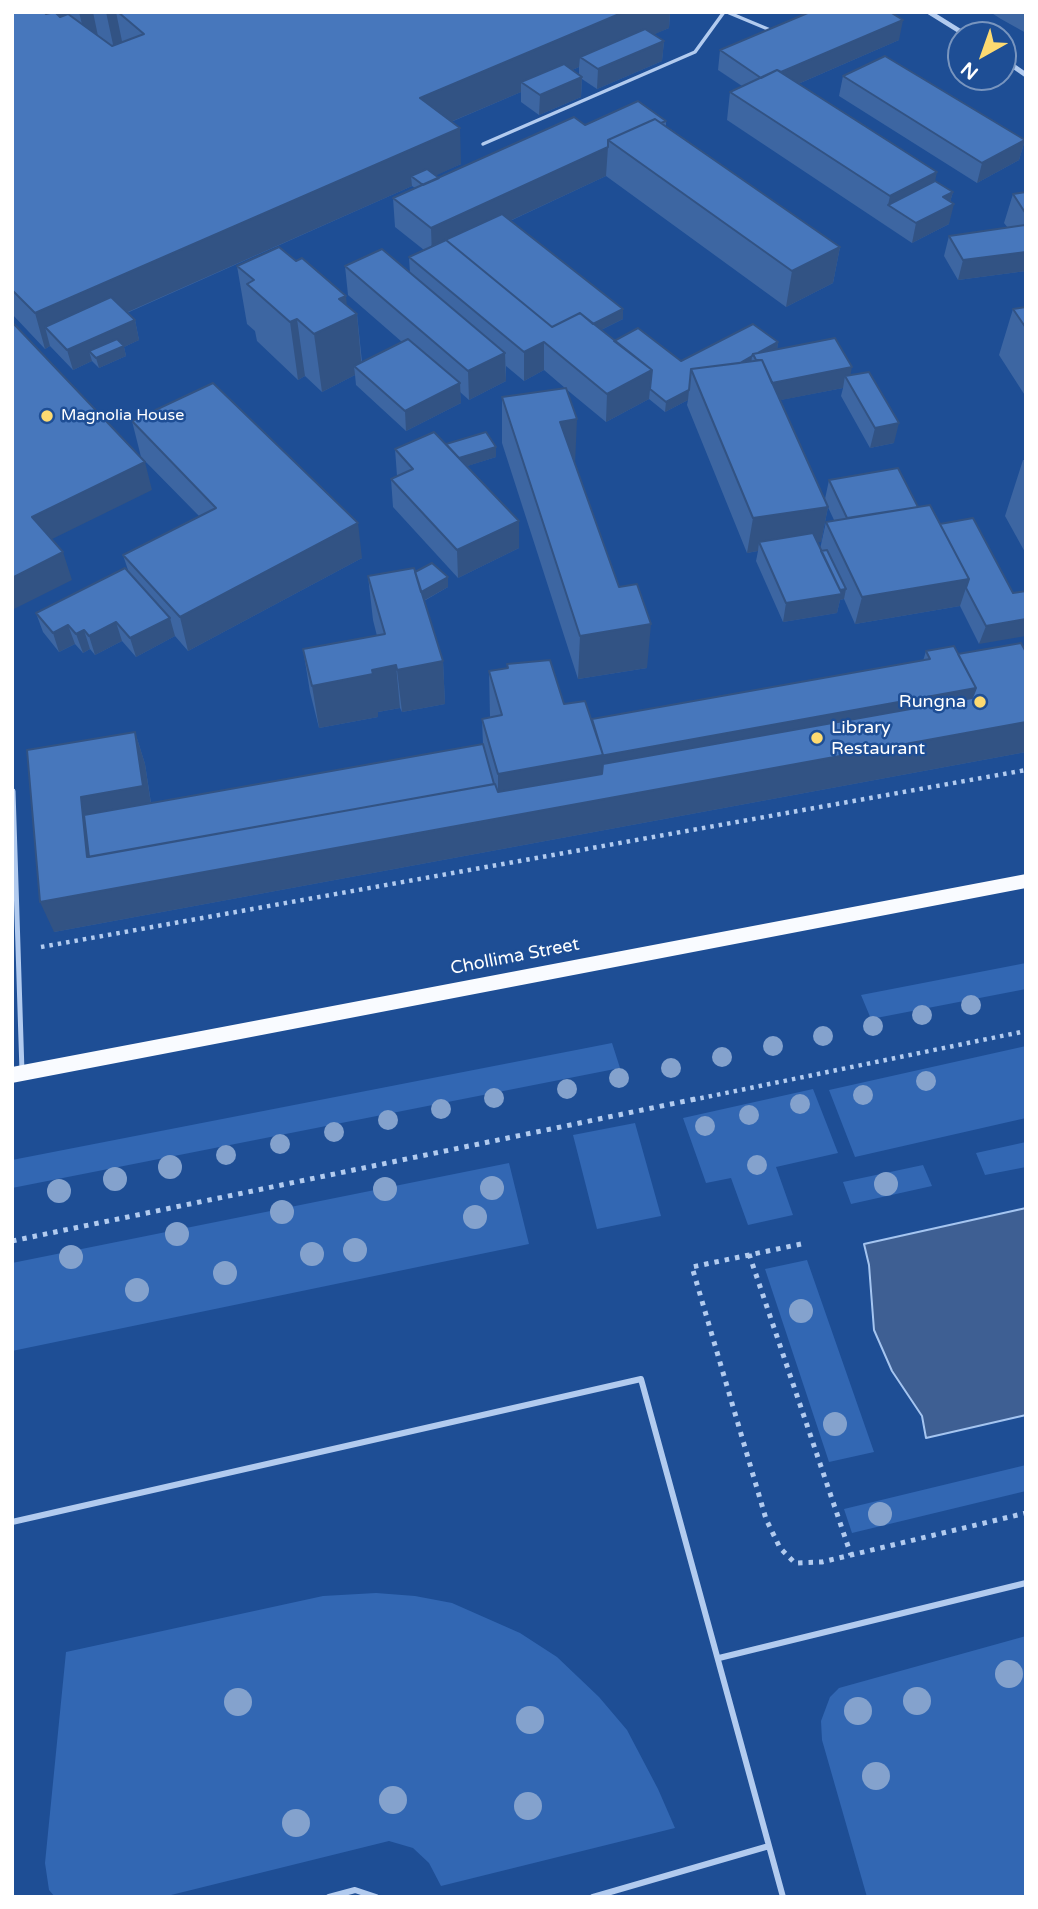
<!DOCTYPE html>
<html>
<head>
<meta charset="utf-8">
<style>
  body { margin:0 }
  #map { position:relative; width:1038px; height:1909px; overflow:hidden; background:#1e4e95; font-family:"Varela Round",sans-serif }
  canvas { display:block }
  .frame { position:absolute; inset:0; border:14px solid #fff; pointer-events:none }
  .north { position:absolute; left:947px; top:21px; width:70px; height:70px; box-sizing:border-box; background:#1e4e95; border:2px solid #7895bf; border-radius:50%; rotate:220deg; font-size:19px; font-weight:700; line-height:28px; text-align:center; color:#fff }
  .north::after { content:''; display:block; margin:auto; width:24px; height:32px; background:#fdda71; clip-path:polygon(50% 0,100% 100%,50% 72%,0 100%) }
</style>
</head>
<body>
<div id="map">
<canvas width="1038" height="1909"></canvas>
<div class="frame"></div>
<div class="north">N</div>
</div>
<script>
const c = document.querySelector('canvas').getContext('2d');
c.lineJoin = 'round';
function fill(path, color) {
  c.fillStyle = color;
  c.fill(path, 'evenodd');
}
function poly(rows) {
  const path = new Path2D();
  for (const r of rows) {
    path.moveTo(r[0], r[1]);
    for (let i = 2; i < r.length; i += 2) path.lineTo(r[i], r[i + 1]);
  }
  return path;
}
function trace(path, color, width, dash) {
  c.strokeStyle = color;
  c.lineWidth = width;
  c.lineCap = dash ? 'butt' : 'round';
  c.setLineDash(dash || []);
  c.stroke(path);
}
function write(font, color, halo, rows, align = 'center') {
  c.font = font + ' "Varela Round",sans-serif';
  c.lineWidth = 5;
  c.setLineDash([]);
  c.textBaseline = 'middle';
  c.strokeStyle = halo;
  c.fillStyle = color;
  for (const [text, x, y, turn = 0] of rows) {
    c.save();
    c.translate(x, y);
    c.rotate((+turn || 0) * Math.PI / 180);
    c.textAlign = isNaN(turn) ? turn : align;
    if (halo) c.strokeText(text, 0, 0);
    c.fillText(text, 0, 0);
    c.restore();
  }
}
fill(poly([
  [1026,963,1026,989,871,1019,861,995],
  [612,1043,620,1068,12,1188,12,1160],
  [1026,1046,1026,1118,855,1157,829,1090],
  [813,1089,838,1153,776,1167,793,1215,748,1225,731,1178,706,1183,683,1118],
  [635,1123,661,1216,597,1229,573,1135],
  [1026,1142,1026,1167,985,1175,976,1153],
  [509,1163,529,1244,12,1351,12,1263],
  [923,1165,932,1186,851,1204,843,1182],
  [807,1260,874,1452,829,1462,765,1269],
  [1026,1465,1026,1491,852,1533,844,1509],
  [376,1593,415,1596,452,1603,520,1633,557,1657,599,1697,627,1730,658,1789,675,1828,441,1886,429,1863,413,1848,389,1841,163,1897,55,1897,49,1890,45,1863,66,1652,323,1596],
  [1026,1636,1026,1897,867,1897,822,1740,821,1721,830,1697,839,1688]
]), '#3267b3');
const water = poly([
  [1026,1208,1026,1415,926,1438,922,1416,892,1371,874,1330,869,1265,864,1244,1026,1208]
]);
fill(water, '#3e5f93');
trace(water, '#a5c5f0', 2);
trace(poly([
  [41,947,1026,770],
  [692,1100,1026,1031]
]), '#b2cbef', 4.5, [3.5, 5]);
trace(poly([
  [12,1241,700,1098],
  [801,1244,692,1267,766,1519,780,1548,795,1563,822,1562,1026,1513],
  [749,1254,851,1555]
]), '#b2cbef', 5, [4.5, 6]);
trace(poly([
  [727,12,775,32],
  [483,144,695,52,724,12]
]), '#b2cbef', 3.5);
trace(poly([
  [13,791,22,1072]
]), '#b2cbef', 5);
trace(poly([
  [12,1522,641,1379,783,1897],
  [719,1658,1026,1583],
  [329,1897,355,1890,376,1897],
  [593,1897,769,1846]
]), '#b2cbef', 6);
trace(poly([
  [929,12,966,35],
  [1003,59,1026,75]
]), '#b2cbef', 5);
fill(poly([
  [1026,874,1026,888,12,1083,12,1067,1026,874]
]), '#f9fbff');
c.fillStyle = '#84a2cd';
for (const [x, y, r] of [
  [971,1005,10],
  [922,1015,10],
  [873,1026,10],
  [823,1036,10],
  [773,1046,10],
  [722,1057,10],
  [671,1068,10],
  [619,1078,10],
  [926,1081,10],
  [567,1089,10],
  [863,1095,10],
  [494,1098,10],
  [800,1104,10],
  [441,1109,10],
  [749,1115,10],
  [388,1120,10],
  [705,1126,10],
  [334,1132,10],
  [280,1144,10],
  [226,1155,10],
  [757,1165,10],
  [170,1167,12],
  [115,1179,12],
  [886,1184,12],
  [492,1188,12],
  [385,1189,12],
  [59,1191,12],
  [282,1212,12],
  [475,1217,12],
  [177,1234,12],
  [355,1250,12],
  [312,1254,12],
  [71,1257,12],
  [225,1273,12],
  [137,1290,12],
  [801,1311,12],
  [835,1424,12],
  [880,1514,12],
  [1009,1674,14],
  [917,1701,14],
  [238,1702,14],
  [858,1711,14],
  [530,1720,14],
  [876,1776,14],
  [393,1800,14],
  [528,1806,14],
  [296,1823,14]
]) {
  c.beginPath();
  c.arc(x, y, r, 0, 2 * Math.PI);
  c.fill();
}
fill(poly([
  [12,12,670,12,669,28,654,34,664,41,662,61,597,89,582,79,581,97,539,115,521,102,521,92,451,122,461,164,436,175,439,178,585,125,666,121,666,126,840,247,833,283,786,307,606,176,510,221,623,319,601,330,614,341,681,361,778,342,777,349,851,376,894,443,870,448,841,396,843,388,780,400,825,499,829,480,918,507,940,524,1013,593,979,644,960,606,855,624,844,599,840,600,837,613,783,622,756,561,758,551,747,553,687,405,688,400,665,412,649,399,606,422,566,389,575,464,647,668,578,679,502,443,502,397,565,388,544,370,524,381,506,366,506,381,469,400,460,392,461,403,406,431,356,385,355,375,322,392,305,376,298,380,257,341,255,331,247,324,237,266,347,305,357,314,362,362,402,342,348,295,345,266,410,273,409,257,424,250,395,227,393,198,415,188,412,186,127,313,135,320,139,340,124,347,126,356,99,368,92,361,73,370,50,346,45,349,12,314],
  [579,67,579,75,572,70],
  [827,505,834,520,826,522,820,549,817,542,821,542,828,507],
  [803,12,890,12,899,40,798,84,935,181,953,192,950,202,949,224,912,243,727,120,730,92,742,86,718,70,720,50,806,14],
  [990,12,1026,12,1026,33,1001,19],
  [843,76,1025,140,1019,160,977,183,839,96],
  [1026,192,1026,271,958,280,944,256,949,236,1008,228,1004,223,1013,194],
  [1026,307,1026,397,999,355,1013,309],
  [132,421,362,558,188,651,175,636,136,657,122,641,95,655,90,649,83,653,75,644,59,652,43,632,36,613,128,570,123,555,199,516,141,457],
  [446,444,496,457,467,466,519,548,458,578,393,507,391,479,397,476,395,449],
  [1023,460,1026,460,1026,554,1005,516],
  [415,572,448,587,424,601,443,661,445,704,402,712,400,708,378,712,378,717,319,728,310,692,303,649,377,636,373,620,368,576],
  [926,651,958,654,1026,652,1026,752,54,932,135,732,145,764,151,803,483,745,482,719,490,717,489,671,507,668,507,664,564,704,592,719,923,661]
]), '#3d66a2');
fill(poly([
  [36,12,68,12,70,22],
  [79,12,93,12,98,36,86,41],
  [106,12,116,12,123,46,114,49],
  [624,12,670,12,669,28,588,63,580,57,579,67,530,88,521,82,521,92,422,134,420,98],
  [903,20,899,40,761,100,764,80],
  [664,41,662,61,597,89,598,69],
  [582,77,581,97,539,115,540,95],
  [460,128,461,164,420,183,411,176,412,186,60,342,45,327,50,346,45,349,35,313],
  [1025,140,1019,160,977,183,982,163],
  [608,147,606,176,432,257,431,228],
  [937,172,931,201,888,205,890,196],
  [953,192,949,206,954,204,949,224,912,243,916,223,943,197],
  [840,247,833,283,786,307,792,271],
  [1026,252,1026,271,958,280,963,260],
  [346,296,348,318,357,314,362,371,354,366,355,375,322,392,314,334,339,299],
  [623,309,623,319,557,352,552,345],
  [297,319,305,376,298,380,290,322],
  [135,320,139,340,124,347,126,356,99,368,96,358,89,351,92,361,73,370,67,350],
  [544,342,544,370,524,381,524,352],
  [778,342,777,352,754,355],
  [505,353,506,381,469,400,468,371],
  [752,356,751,366,698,385],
  [852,367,849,383,845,376,843,388,766,403,770,383],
  [652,370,649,399,606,422,607,394],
  [460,383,461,403,406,431,405,411],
  [689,390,688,400,665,412,666,402],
  [577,419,575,465,560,422],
  [899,423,894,443,870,448,875,428],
  [496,447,496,457,455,470,454,460],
  [145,462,152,490,42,544,32,517],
  [828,507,821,542,763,550,759,542,758,551,747,553,753,518],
  [519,521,519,548,458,578,457,550],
  [358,523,362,558,188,651,180,617],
  [63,552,72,580,12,610,12,578],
  [448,577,448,587,407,610,406,601],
  [969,579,960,606,855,624,862,597],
  [846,589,844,599,840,600,837,613,783,622,786,603],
  [170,618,175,636,136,657,130,638],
  [1026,619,1026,636,979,644,986,626],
  [116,622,122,641,95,655,89,636],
  [651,624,647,668,578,679,580,636],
  [68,625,75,644,59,652,53,633],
  [84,630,90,649,83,653,76,634],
  [443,661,445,704,402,712,397,670],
  [396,665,400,708,378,712,378,717,319,728,312,686,372,670],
  [976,688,1026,722,1026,752,54,932,40,902,498,819,498,774],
  [135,732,145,764,153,818,97,862,87,857,81,797]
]), '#325384');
const building = poly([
  [12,12,44,12,46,14,55,12,60,17,68,14,112,46,144,34,118,12,624,12,420,98,460,128,35,313,12,290,12,12],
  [810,12,890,12,903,20,781,72,777,70,761,78,720,50,810,12],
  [645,29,664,41,598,69,580,57,645,29],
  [885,56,1025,140,982,163,843,76,885,56],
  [564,64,582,77,540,95,521,82,564,64],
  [777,70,937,172,890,196,730,92,777,70],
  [638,101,666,121,661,123,655,119,608,140,608,147,431,228,393,198,574,117,585,125,638,101],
  [655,119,840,247,792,271,608,140,655,119],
  [427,169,439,178,423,185,411,176,427,169],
  [935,181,953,192,943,197,954,204,916,223,888,205,935,181],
  [1026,192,1026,214,1013,194,1026,192],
  [502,214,623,309,593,324,580,313,552,327,446,240,432,246,502,214],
  [1025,225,1026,252,963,260,949,236,1025,225],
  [446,240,552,327,580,313,652,370,607,394,544,342,524,352,409,257,446,240],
  [279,247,296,261,302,258,346,296,339,299,357,314,314,334,297,319,290,322,247,284,254,280,237,266,279,247],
  [382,249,505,353,468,371,345,266,382,249],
  [111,297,135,320,67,350,45,327,111,297],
  [1026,307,1026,328,1013,309,1026,307],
  [12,322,145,462,32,517,63,552,12,578,12,322],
  [753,324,778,342,758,353,753,354,752,356,740,363,691,369,689,390,666,402,650,389,652,370,614,341,638,328,681,361,753,324],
  [835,338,852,367,772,383,762,360,756,360,753,354,835,338],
  [117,339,124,346,96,358,89,351,117,339],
  [408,339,460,383,405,411,354,366,408,339],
  [762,360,828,507,753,518,691,369,762,360],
  [869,372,899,423,875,428,845,376,869,372],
  [213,383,358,523,180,617,123,555,216,508,132,421,213,383],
  [566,388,577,419,560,422,619,587,637,584,651,624,580,636,502,397,566,388],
  [434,432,519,521,457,550,391,479,413,469,395,449,434,432],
  [486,432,496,447,459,458,446,444,486,432],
  [898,468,918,507,847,518,829,480,898,468],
  [930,505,969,579,862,597,826,522,930,505],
  [973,518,1013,593,1026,591,1026,619,986,626,966,588,969,579,940,524,973,518],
  [813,533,842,594,786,603,759,542,813,533],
  [827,550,846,589,840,590,821,551,827,550],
  [432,563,448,577,421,592,415,572,432,563],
  [125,568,170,618,130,638,116,622,89,636,84,630,76,634,68,625,53,633,36,613,125,568],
  [414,568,443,661,397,670,396,665,372,670,373,674,312,686,303,649,385,634,368,576,414,568],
  [1021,643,1026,652,1026,722,40,902,27,750,135,732,143,786,81,797,87,857,495,784,498,792,602,774,603,764,972,698,976,688,958,654,1021,643],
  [954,646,976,688,600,756,603,755,592,719,930,659,926,651,954,646],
  [550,660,564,704,585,701,603,755,498,774,482,719,502,715,489,671,508,668,507,664,550,660],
  [483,744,494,784,89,857,84,815,483,744]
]);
fill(building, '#4777bc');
trace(building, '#325384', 2);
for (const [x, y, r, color] of [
  [47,416,7,"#fdda71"],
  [980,702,7,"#fdda71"],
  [817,738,7,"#fdda71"]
]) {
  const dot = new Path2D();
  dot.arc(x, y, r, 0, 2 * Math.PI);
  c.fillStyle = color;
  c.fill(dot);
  trace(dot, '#1e4e95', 2.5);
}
write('16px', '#fff', '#1e4e95', [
  ["Magnolia House",61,416]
], 'left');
write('18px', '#fff', '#1e4e95', [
  ["Rungna",966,702],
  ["Library",831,728,"left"],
  ["Restaurant",831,749,"left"]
], 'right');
write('18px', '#fff', '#1e4e95', [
  ["Chollima Street",515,957,-11]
]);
</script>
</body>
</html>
